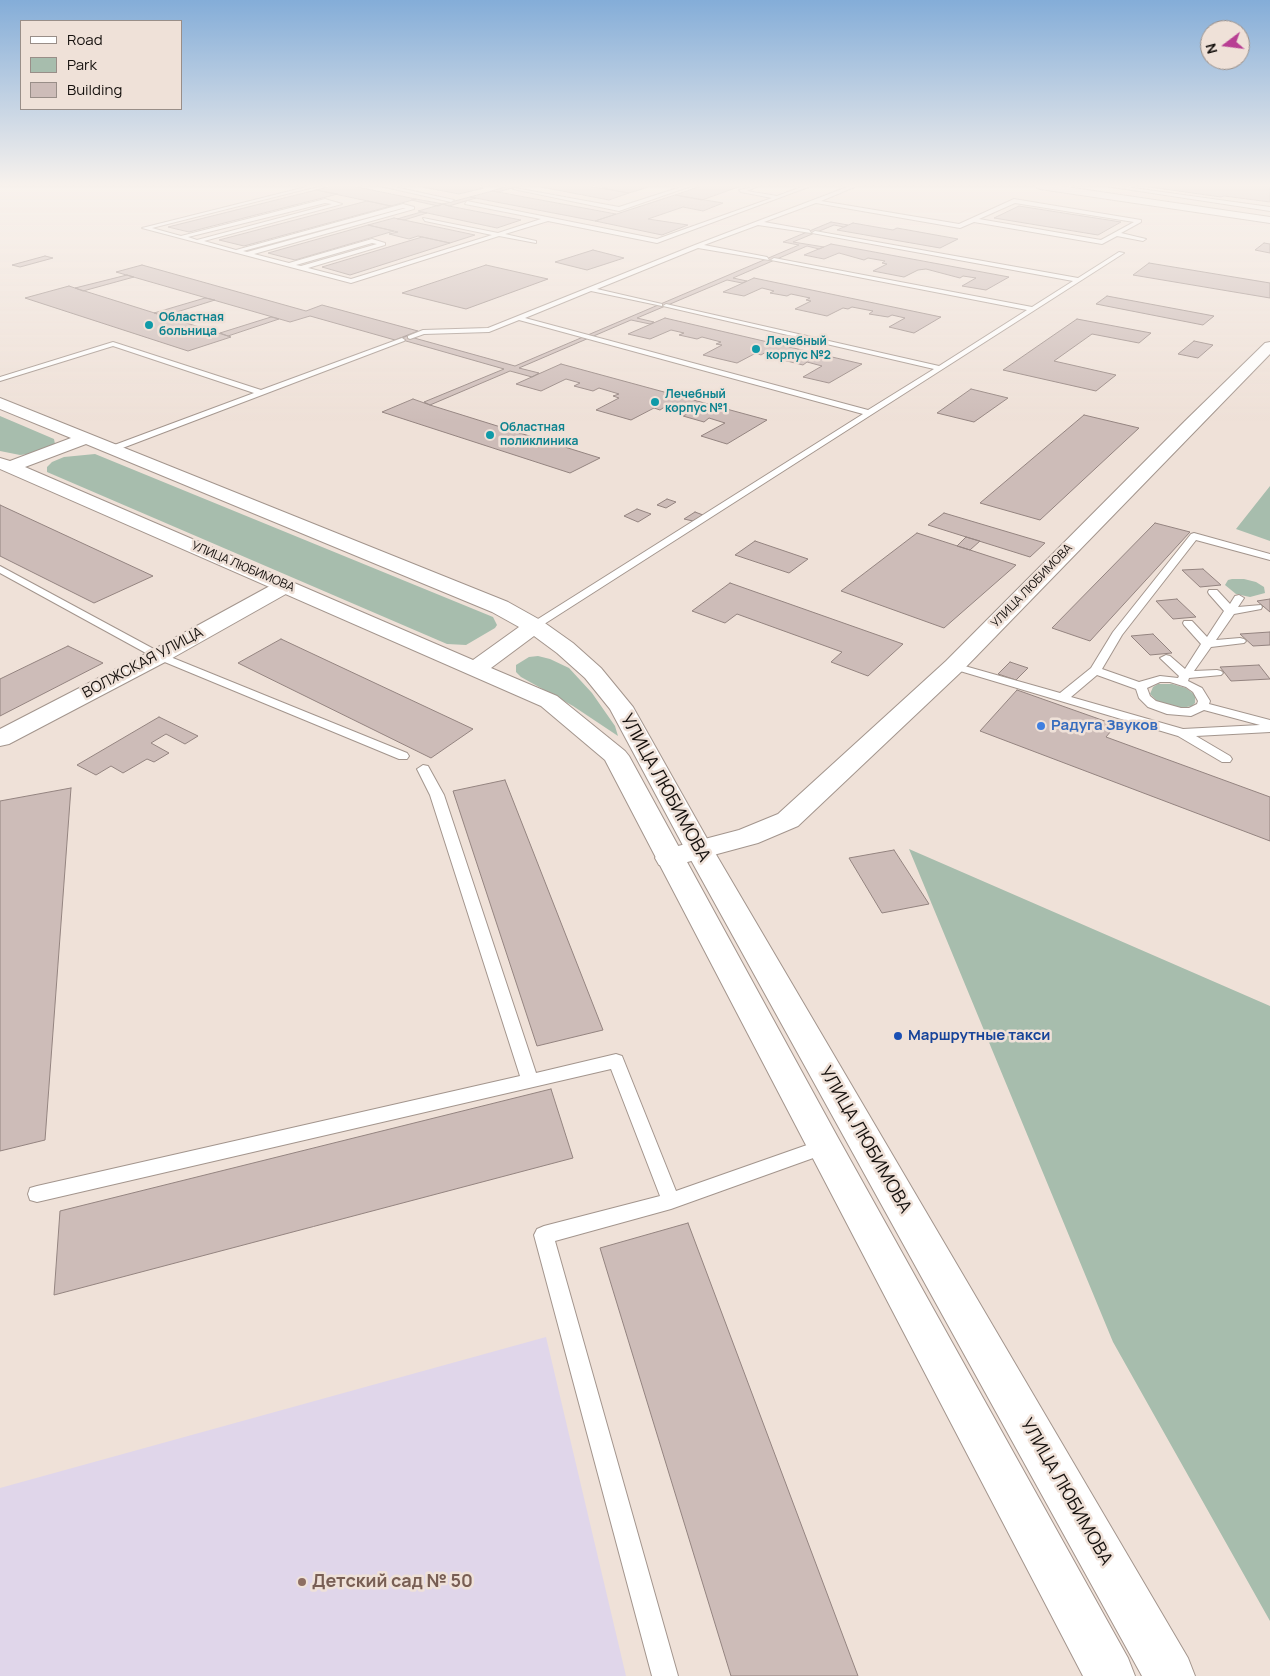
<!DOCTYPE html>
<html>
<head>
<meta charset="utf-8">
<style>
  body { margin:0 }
  #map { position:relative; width:1270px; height:1676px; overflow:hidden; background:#efe1d8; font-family:Manrope,sans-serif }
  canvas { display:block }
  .legend { position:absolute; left:20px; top:20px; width:162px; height:90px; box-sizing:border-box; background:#efe1d8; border:1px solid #998e88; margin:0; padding:6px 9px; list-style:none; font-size:15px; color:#17120f }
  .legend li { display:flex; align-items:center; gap:10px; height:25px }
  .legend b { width:25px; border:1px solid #998e88 }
  .north { position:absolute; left:1200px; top:20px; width:50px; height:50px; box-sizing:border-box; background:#efe1d8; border:1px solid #998e88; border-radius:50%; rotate:255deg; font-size:14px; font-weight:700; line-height:20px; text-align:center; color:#17120f }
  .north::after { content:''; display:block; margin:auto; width:18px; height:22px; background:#b83f93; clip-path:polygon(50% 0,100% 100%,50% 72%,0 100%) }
</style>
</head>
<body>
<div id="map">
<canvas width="1270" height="1676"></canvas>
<ul class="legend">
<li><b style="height:6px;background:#fff"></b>Road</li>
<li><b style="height:14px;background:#a7bdad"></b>Park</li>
<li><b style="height:14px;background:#cdbcb8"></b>Building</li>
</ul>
<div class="north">N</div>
</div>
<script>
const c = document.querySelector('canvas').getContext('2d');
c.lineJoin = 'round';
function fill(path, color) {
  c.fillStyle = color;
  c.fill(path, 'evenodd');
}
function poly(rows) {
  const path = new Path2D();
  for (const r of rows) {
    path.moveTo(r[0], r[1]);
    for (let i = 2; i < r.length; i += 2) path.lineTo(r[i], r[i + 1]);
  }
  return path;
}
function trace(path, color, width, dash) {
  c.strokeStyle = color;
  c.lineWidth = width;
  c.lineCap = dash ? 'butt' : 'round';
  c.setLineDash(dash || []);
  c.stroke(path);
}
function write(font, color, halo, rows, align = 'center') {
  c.font = font + ' Manrope,sans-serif';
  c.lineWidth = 5;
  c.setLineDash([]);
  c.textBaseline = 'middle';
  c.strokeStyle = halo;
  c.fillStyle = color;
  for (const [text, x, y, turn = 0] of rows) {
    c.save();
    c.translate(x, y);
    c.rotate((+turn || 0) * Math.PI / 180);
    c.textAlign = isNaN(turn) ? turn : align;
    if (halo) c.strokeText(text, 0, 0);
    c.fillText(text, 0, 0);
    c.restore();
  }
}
fill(poly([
  [546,1337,626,1676,0,1676,0,1488]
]), '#e0d6ea');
fill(poly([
  [0,416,54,439,55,444,37,453,20,455,0,451],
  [95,454,493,617,497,625,495,628,466,645,447,644,47,472,47,467,52,462,64,457],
  [1270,486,1270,541,1236,529],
  [1232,579,1244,579,1256,582,1264,587,1265,593,1250,597,1236,594,1225,585,1228,580],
  [538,656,550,659,569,668,592,693,615,726,618,736,573,706,521,677,516,672,516,665,529,657],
  [1158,684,1172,684,1186,688,1195,695,1195,703,1192,706,1181,708,1158,702,1150,694,1153,687],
  [909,849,1270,1006,1270,1621,1113,1342]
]), '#a7bdad');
const building = poly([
  [331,186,352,186,416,199,391,206,316,190,331,186],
  [417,186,476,186,484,188,459,194,417,186],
  [508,186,519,186,498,192,492,191,508,186],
  [536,186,588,186,629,193,609,200,536,186],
  [610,186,652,186,629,193,602,188,610,186],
  [701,186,741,186,702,200,675,195,701,186],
  [1142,186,1270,186,1270,202,1224,196,1221,197,1142,186],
  [316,190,338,194,189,232,168,227,316,190],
  [492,191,498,192,616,214,595,221,470,197,492,191],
  [675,195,723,203,703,211,683,207,648,219,688,225,662,235,595,221,675,195],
  [470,197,476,198,449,206,443,204,470,197],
  [416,199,443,204,438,206,411,200,416,199],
  [367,201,391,206,244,246,219,240,367,201],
  [443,204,449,206,521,220,497,228,418,211,443,204],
  [1019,206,1121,222,1098,235,994,218,1019,206],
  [421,212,427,213,404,220,397,219,421,212],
  [394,218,404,220,475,235,450,243,418,236,409,239,389,234,398,232,368,225,394,218],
  [831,222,848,225,844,227,834,225,793,242,824,247,819,249,807,246,733,278,747,281,742,283,727,280,637,318,654,322,650,324,631,320,519,368,539,373,532,377,510,371,430,405,424,402,504,369,399,339,407,336,515,366,799,245,783,242,831,222],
  [853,223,893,230,897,228,958,239,940,248,837,230,853,223],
  [368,225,394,231,295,260,268,253,368,225],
  [422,237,450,243,350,275,322,267,422,237],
  [1264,243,1270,244,1270,253,1255,250,1264,243],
  [831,244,1009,277,986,290,962,286,976,278,963,276,960,278,926,269,918,270,904,277,873,271,887,264,882,263,885,261,868,258,864,260,839,253,824,259,804,255,831,244],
  [593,250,624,258,587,270,555,262,593,250],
  [45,256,53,258,20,267,12,265,45,256],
  [1149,263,1270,283,1270,298,1133,275,1149,263],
  [142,265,306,311,322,305,418,331,395,340,310,316,290,322,116,272,142,265],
  [486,265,548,279,466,309,402,293,486,265],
  [127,275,134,277,83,291,75,288,127,275],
  [754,278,941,317,914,333,889,327,905,318,892,315,888,317,869,314,873,311,852,307,848,309,843,308,827,316,795,309,811,301,806,300,810,298,791,294,787,296,770,293,774,291,762,288,744,296,723,292,754,278],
  [69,286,75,288,231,337,188,351,25,298,69,286],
  [1107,296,1214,316,1203,325,1096,304,1107,296],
  [205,298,215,300,164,316,154,313,205,298],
  [271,317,279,319,228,336,220,333,271,317],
  [665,318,862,364,829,383,803,377,822,366,807,362,803,365,783,360,788,358,766,352,761,355,756,353,737,363,703,355,722,345,716,344,721,342,702,337,697,339,679,335,684,333,671,330,650,339,628,334,665,318],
  [1077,319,1151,333,1139,343,1092,334,1054,361,1116,375,1096,391,1003,370,1077,319],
  [1194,341,1213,345,1198,358,1178,354,1194,341],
  [561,364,767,420,727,444,701,436,725,423,709,418,704,422,683,416,689,413,666,406,660,410,654,408,631,420,596,410,619,398,613,396,619,394,599,388,593,391,574,386,580,383,566,379,541,391,516,384,561,364],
  [971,389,1008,398,974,422,937,413,971,389],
  [413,399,430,405,600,458,570,473,382,412,413,399],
  [1084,415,1139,428,1040,520,980,503,1084,415],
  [667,499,676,502,666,508,657,505,667,499],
  [0,505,153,576,94,603,0,556,0,505],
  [637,509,651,514,638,522,624,516,637,509],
  [695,512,703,515,693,521,684,519,695,512],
  [944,513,1045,543,1030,557,928,525,944,513],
  [1155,523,1190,532,1090,641,1052,628,1155,523],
  [917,533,970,550,1016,565,944,628,841,591,917,533],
  [966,537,980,541,970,550,957,546,966,537],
  [755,541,808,559,789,573,735,555,755,541],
  [1203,569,1221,585,1200,587,1182,570,1203,569],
  [730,583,903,644,868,676,831,662,842,652,737,614,725,623,692,611,730,583],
  [1177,599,1196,617,1173,619,1156,601,1177,599],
  [1270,599,1270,612,1257,601,1270,599],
  [1270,632,1270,645,1253,646,1240,634,1270,632],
  [1153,634,1172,653,1150,655,1131,636,1153,634],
  [281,639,473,729,431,758,238,663,281,639],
  [68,646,103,663,0,716,0,679,68,646],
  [1010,662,1028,668,1016,680,998,674,1010,662],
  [1259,665,1270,679,1231,681,1220,667,1259,665],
  [1017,690,1116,725,1106,737,1270,797,1270,841,980,731,1017,690],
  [159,717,198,736,185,744,166,734,151,743,169,753,154,762,147,759,123,773,111,766,96,775,77,765,159,717],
  [505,780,603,1030,537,1046,453,791,505,780],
  [71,788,45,1140,0,1151,0,801,71,788],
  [894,850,929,904,882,913,849,858,894,850],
  [551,1089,573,1158,54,1295,60,1211,551,1089],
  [688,1223,858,1676,731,1676,600,1248,688,1223]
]);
fill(building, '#cdbcb8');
trace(building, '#948480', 1);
const service = poly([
  [310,186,318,186,152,228,181,236,325,199,342,204,204,241,236,250,403,204,414,207,414,209,254,254,289,263,372,239,385,243,385,245,308,268,351,279,492,235,425,221,423,218,498,233,541,219,465,204,467,201,657,239,772,198,741,192,739,190,758,186,747,191,777,196,804,186,811,186,657,243,548,221,505,234,536,241,536,243,499,236,351,283,142,228,310,186],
  [325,203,332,204,197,240,188,237,325,203],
  [403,208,406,208,247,252,243,251,403,208],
  [372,243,377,244,301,266,296,265,372,243],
  [381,186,390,186,454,200,451,202,381,186],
  [684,186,691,186,619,211,513,189,515,188,619,207,684,186],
  [850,186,857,186,821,201,959,224,1014,199,1141,220,1141,222,1121,233,1146,239,1143,241,1117,236,1102,244,974,222,960,228,816,203,764,222,809,230,811,233,758,225,704,245,767,257,769,260,698,248,597,289,662,304,662,306,591,291,525,318,868,410,934,369,663,306,666,304,939,366,1027,310,771,260,774,258,1032,307,1073,281,812,233,815,231,1078,278,1119,252,1124,253,538,628,530,628,529,626,530,624,863,414,519,320,489,332,424,334,410,339,408,338,408,336,423,330,488,328,695,245,850,186],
  [1015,203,1134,222,1101,240,979,219,1015,203],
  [1106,186,1119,186,1270,207,1270,211,1106,186],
  [402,338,405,340,404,341,112,452,108,449,109,447,254,393,113,346,0,381,0,377,113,342,261,390,402,338],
  [1194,533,1270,554,1270,560,1196,540,1122,635,1102,669,1139,682,1160,676,1178,678,1179,676,1160,658,1166,655,1170,656,1185,669,1201,644,1184,625,1183,623,1184,621,1192,621,1207,637,1224,611,1209,594,1208,592,1209,590,1217,590,1230,604,1235,596,1239,595,1244,598,1238,607,1261,605,1262,607,1261,609,1234,614,1216,640,1240,638,1244,639,1246,641,1244,643,1211,647,1194,671,1217,670,1221,671,1223,673,1221,675,1189,678,1188,681,1202,688,1210,701,1209,704,1270,720,1270,732,1196,736,1230,756,1232,759,1230,762,1222,762,1178,736,950,668,948,666,954,663,1060,693,1091,668,1113,632,1191,534,1194,533],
  [1097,675,1136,689,1139,698,1148,707,1167,714,1191,716,1204,710,1260,725,1183,729,1071,697,1097,675],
  [1160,682,1170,682,1186,687,1193,692,1198,701,1197,704,1189,708,1181,708,1156,701,1150,696,1147,688,1160,682],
  [0,566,163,654,407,753,409,756,407,759,399,759,155,658,0,573,0,566],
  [423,765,428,766,444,795,536,1073,616,1054,622,1056,676,1191,824,1139,830,1142,833,1147,830,1152,671,1209,555,1241,678,1676,652,1676,534,1235,537,1229,544,1226,660,1196,611,1069,37,1202,30,1200,28,1194,30,1188,37,1186,520,1076,430,795,417,769,423,765]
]);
const minor = poly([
  [1035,186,1060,186,1270,217,1270,223,1040,189,1035,186],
  [1270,342,1270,354,962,671,798,826,758,843,669,867,659,865,655,858,659,851,739,830,778,814,946,661,1185,421,1265,343,1270,342],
  [286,580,293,582,296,586,293,590,167,661,9,744,0,746,0,729,151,651,268,587,286,580]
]);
const secondary = poly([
  [0,398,508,602,542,621,573,643,601,668,633,707,714,851,1188,1658,1195,1676,1142,1676,686,851,610,709,585,678,557,653,534,636,491,668,557,696,625,751,629,756,837,1136,1128,1658,1135,1676,1083,1676,605,760,541,706,0,469,0,458,10,461,71,438,0,409,0,398],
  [86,444,492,612,519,627,473,660,25,467,86,444]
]);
trace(service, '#a3958d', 2);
trace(minor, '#a3958d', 2);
trace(secondary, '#a3958d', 2);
fill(service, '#fff');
fill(minor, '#fff');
fill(secondary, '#fff');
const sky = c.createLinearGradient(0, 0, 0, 421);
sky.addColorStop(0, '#84add8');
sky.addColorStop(0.44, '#f8f2ed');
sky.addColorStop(1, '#f8f2ed00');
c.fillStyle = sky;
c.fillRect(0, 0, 1270, 421);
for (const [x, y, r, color] of [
  [149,325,5,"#0f9aa8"],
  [756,349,5,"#0f9aa8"],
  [655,402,5,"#0f9aa8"],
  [490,435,5,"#0f9aa8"],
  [1041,726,5,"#3f7fe0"],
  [898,1036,5,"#1a4fb4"],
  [302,1582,5,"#8d6e63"]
]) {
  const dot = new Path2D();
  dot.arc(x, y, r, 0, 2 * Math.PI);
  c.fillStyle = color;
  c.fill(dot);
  trace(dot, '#efe1d8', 2);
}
write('bold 12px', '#0d838f', '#efe1d8', [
  ["Областная",159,318],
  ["больница",159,332],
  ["Лечебный",766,342],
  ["корпус №2",766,356],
  ["Лечебный",665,395],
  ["корпус №1",665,409],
  ["Областная",500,428],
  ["поликлиника",500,442]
], 'left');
write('12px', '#17120f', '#efe1d8', [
  ["УЛИЦА ЛЮБИМОВА",243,567,23],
  ["УЛИЦА ЛЮБИМОВА",1032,586,-46]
]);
write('15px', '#17120f', '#efe1d8', [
  ["ВОЛЖСКАЯ УЛИЦА",143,663,-28]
]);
write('bold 15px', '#366cbe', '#efe1d8', [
  ["Радуга Звуков",1051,726]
], 'left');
write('bold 15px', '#164399', '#efe1d8', [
  ["Маршрутные такси",908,1036]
], 'left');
write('18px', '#17120f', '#efe1d8', [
  ["УЛИЦА ЛЮБИМОВА",665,788,61],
  ["УЛИЦА ЛЮБИМОВА",865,1140,60],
  ["УЛИЦА ЛЮБИМОВА",1066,1492,60]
]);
write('bold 18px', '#785e54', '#efe1d8', [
  ["Детский сад № 50",312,1582]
], 'left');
</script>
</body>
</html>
